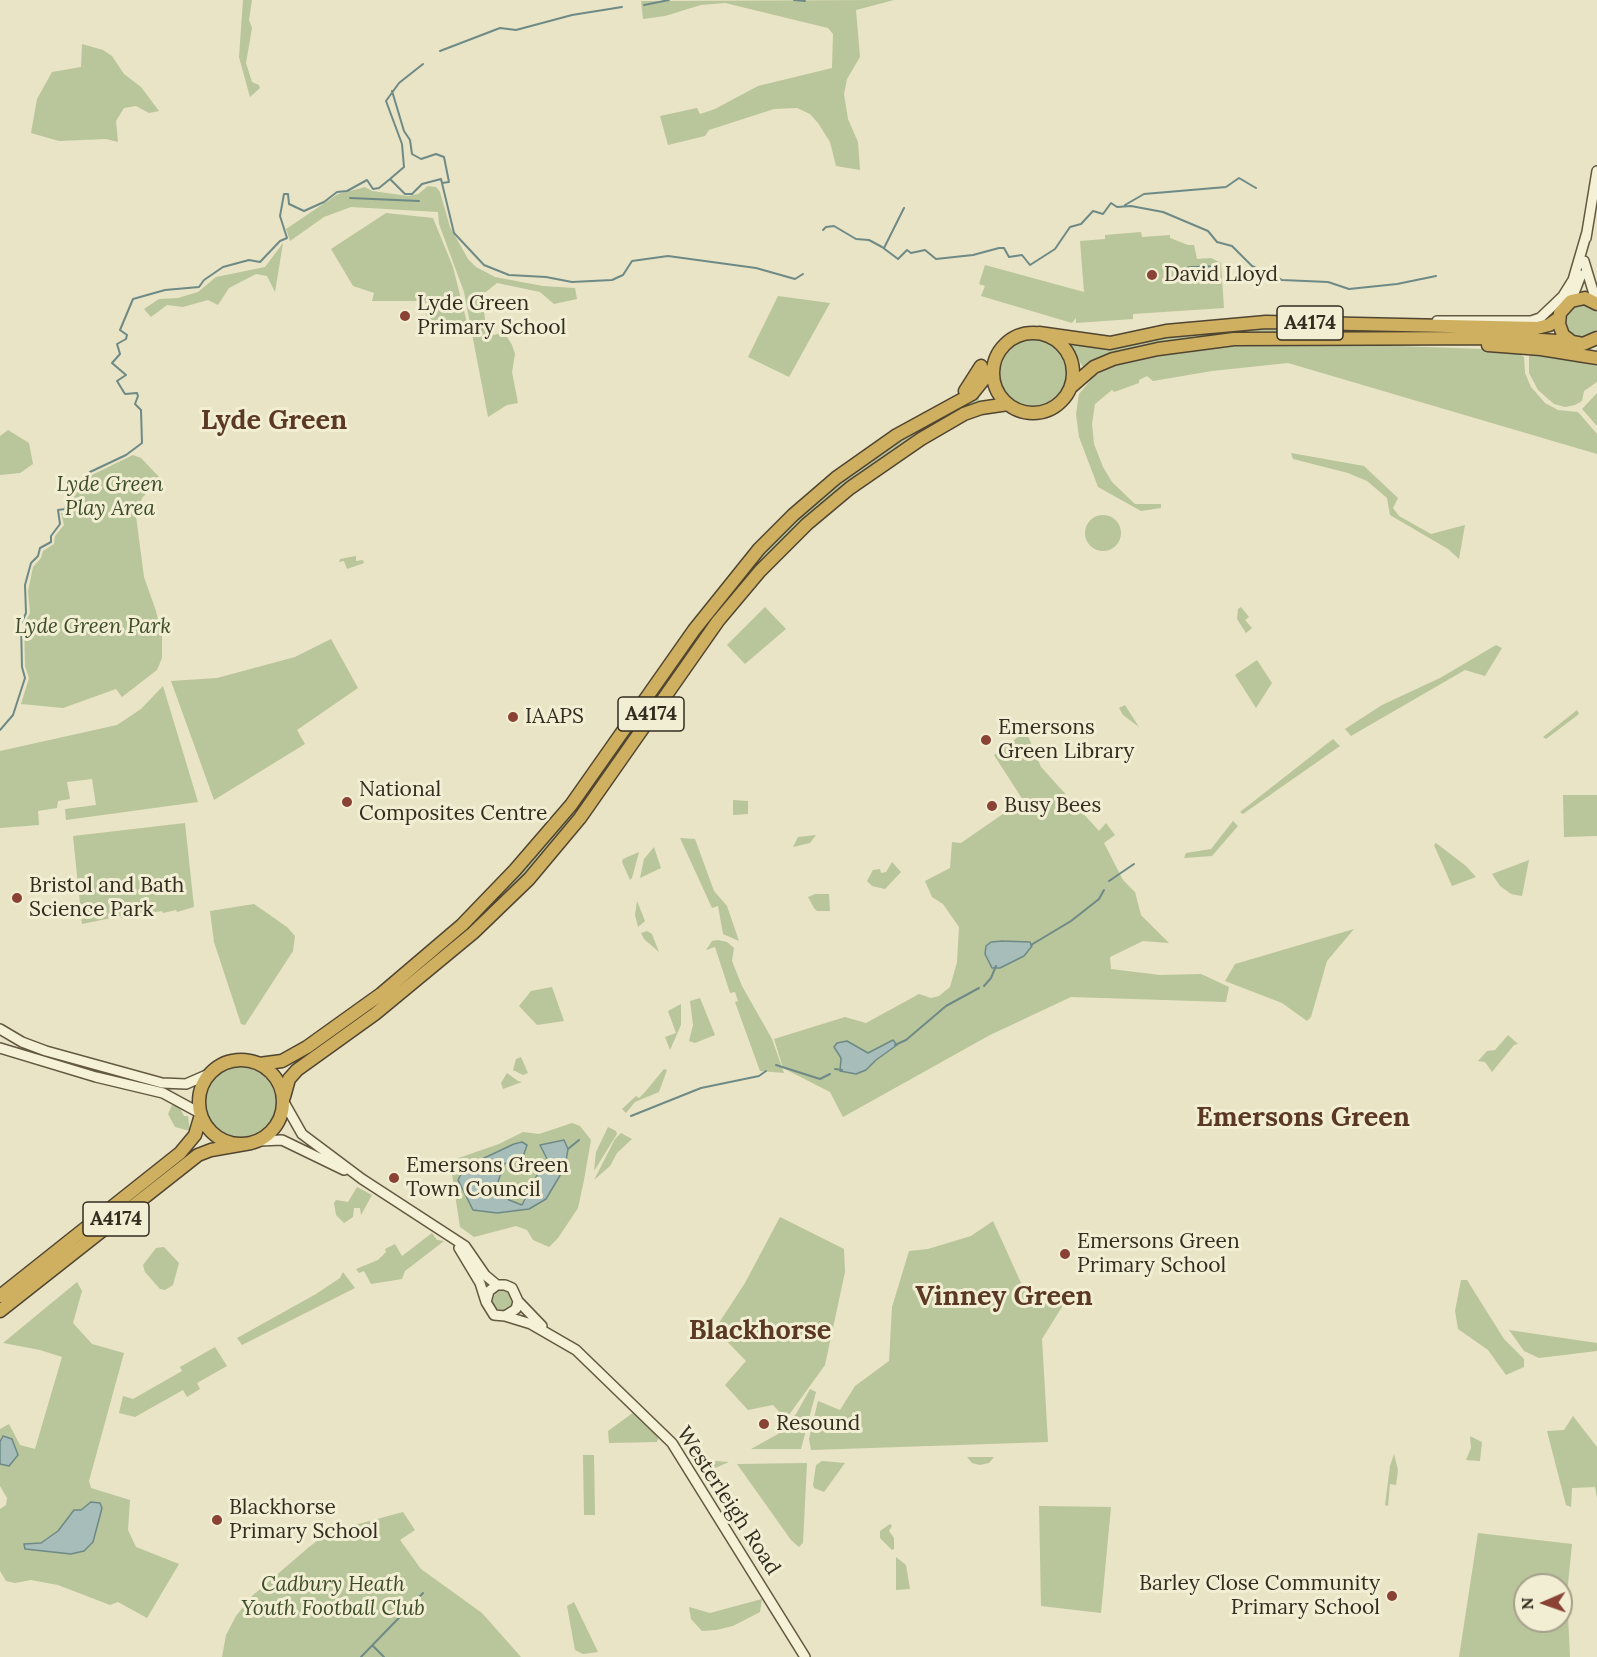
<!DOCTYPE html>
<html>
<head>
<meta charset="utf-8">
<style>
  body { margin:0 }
  #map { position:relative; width:1597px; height:1657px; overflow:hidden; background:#e9e4c5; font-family:Lora,serif }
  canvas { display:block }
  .north { position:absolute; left:1513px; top:1573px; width:60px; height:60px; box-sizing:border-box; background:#f1eed4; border:2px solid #a5a08c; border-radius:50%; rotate:268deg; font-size:16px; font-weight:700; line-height:24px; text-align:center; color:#332c1f }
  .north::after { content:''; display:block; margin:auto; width:21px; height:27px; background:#894234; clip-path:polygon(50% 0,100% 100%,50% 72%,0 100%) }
</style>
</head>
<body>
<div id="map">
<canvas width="1597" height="1657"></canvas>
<div class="north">N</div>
</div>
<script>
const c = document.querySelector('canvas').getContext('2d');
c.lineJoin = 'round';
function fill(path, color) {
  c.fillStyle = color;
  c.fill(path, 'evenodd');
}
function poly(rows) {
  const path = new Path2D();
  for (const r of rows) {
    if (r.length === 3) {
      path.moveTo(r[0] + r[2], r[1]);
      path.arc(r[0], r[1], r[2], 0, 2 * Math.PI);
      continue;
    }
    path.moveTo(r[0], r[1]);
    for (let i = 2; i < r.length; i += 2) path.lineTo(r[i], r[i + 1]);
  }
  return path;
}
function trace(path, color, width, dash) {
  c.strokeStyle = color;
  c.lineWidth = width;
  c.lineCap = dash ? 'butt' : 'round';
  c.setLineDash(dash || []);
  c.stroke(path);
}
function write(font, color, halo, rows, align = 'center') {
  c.font = font + ' Lora,serif';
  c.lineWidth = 6;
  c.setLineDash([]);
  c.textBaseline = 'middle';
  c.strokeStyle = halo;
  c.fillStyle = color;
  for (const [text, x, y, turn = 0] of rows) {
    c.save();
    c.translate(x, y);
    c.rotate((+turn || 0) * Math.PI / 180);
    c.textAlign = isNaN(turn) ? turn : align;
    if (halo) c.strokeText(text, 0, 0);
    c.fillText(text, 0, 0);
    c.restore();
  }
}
fill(poly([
  [243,0,252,0,249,20,252,28,246,63,252,82,259,85,260,88,250,97,239,57],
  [894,0,856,10,860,57,847,79,844,94,848,119,858,142,860,170,836,166,830,142,818,123,810,114,797,108,774,109,709,130,705,136,668,145,660,116,697,108,700,114,715,109,758,86,832,68,833,34,828,28,725,3,701,5,665,16,643,19,641,1],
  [82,44,103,50,112,56,124,74,141,87,159,111,149,113,136,106,124,108,116,121,118,142,106,139,59,141,31,133,37,99,52,72,81,67],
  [428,186,436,187,440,192,450,227,468,259,476,267,495,277,543,286,575,288,577,299,554,304,540,292,497,283,482,295,486,327,494,335,501,333,507,337,512,345,515,354,512,372,518,403,507,405,488,417,464,292,439,224,438,212,351,207,324,217,290,241,286,229,338,194,365,187,372,191,408,196,418,194],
  [386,213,433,218,453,267,468,327,428,328,425,301,372,301,374,293,353,286,331,249],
  [1141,232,1142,237,1170,235,1170,238,1188,245,1194,245,1197,259,1211,258,1221,263,1224,308,1133,314,1133,319,1076,323,1076,318,1072,323,981,296,985,286,979,284,985,265,1084,292,1080,241,1105,239,1105,235],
  [283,243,275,292,267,276,256,274,229,288,218,305,208,300,183,307,167,305,151,317,144,309,159,299,178,298,198,292,216,277,265,267],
  [778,296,830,303,789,377,748,357],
  [1582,321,17],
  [1266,327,1410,329,1522,335,1253,334,1083,367,1069,345],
  [1033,373,33],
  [1282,342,1514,350,1524,357,1525,373,1531,387,1545,403,1558,410,1578,412,1597,434,1597,454,1288,363,1212,371,1153,381,1147,376,1139,380,1139,383,1114,392,1112,390,1095,404,1092,424,1094,444,1103,467,1112,482,1135,504,1161,504,1161,508,1141,511,1098,487,1079,437,1076,414,1079,394,1094,376,1116,365,1178,351],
  [1538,354,1597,366,1597,382,1584,391,1582,401,1575,405,1565,407,1554,404,1538,390,1529,373,1529,355],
  [979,392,979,404,836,493,672,678,668,674,758,558,828,490,898,440],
  [1597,393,1597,426,1582,409],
  [8,430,29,443,33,464,20,473,0,475,0,436],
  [1291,453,1364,466,1398,498,1393,508,1399,516,1431,534,1465,525,1459,559,1448,549,1390,515,1387,498,1367,481,1348,473,1293,459],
  [133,455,141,458,161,479,142,498,136,516,144,577,156,611,162,636,162,658,157,670,122,697,116,689,63,708,21,704,29,678,25,666,24,624,30,613,28,591,33,567,41,558,43,551,54,544,55,536,64,525,61,513,67,513,71,498,81,487,92,475],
  [1103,533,18],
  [356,556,356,561,363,560,364,563,347,569,344,561,339,562,340,559],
  [765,607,786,629,745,664,727,645],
  [1241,607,1249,617,1245,620,1252,628,1246,633,1237,619,1238,609],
  [331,639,358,688,297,730,305,744,214,800,171,681,217,678,295,657],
  [1496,645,1502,648,1485,676,1465,670,1351,736,1345,729,1382,705,1440,678],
  [1257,660,1272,683,1256,708,1235,675],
  [666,679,669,681,584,804,535,866,481,920,350,1027,305,1058,303,1055,464,929],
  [163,686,198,802,66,820,65,809,96,805,92,779,67,782,70,799,58,801,57,808,38,811,39,825,0,828,0,751,117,725,141,709],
  [1125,705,1139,727,1123,715,1119,708],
  [1577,710,1579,714,1546,739,1543,737],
  [1026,731,1041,767,1099,831,1106,823,1115,835,1104,843,1123,880,1135,892,1141,915,1169,943,1143,941,1110,957,1111,969,1160,975,1201,974,1229,987,1226,1002,1071,997,990,1035,843,1117,830,1092,783,1068,774,1039,845,1017,866,1023,919,994,931,998,939,996,950,987,957,962,959,927,943,904,932,897,925,881,950,868,952,842,961,843,1023,800,994,755],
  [1333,739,1340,746,1243,814,1240,812],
  [1563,795,1597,795,1597,836,1564,837],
  [733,800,748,801,748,814,733,815],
  [1233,821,1238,826,1212,856,1184,858,1186,853,1211,849],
  [185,823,194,907,177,912,176,910,163,913,162,911,121,918,121,916,82,924,73,836],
  [816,835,810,843,793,847,798,837],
  [680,838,695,839,714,891,727,906,739,941,723,934,718,906,712,908],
  [1436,843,1466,866,1476,877,1452,886,1434,845],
  [654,847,661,868,640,878,644,859],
  [639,852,632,878,630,880,622,862,623,859],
  [1529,860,1522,896,1511,894,1500,886,1492,874],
  [892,862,901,872,885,889,872,886,867,881,873,870,880,869,881,873,886,872],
  [815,894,829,894,830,911,817,911,814,908,808,897],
  [637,901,645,921,638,927,635,915],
  [254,904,287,927,295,936,293,951,245,1025,241,1024,214,942,210,911],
  [1354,929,1327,961,1311,1017,1307,1021,1282,1003,1225,981,1235,964],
  [647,931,652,934,659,952,644,939,641,933],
  [718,940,727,942,734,948,732,961,742,986,772,1039,784,1073,760,1071,735,1002,738,1001,735,992,730,993,715,947,706,950,712,941],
  [552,987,564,1021,537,1025,519,1006,531,991],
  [700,998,715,1035,695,1043,689,1041,693,1025,690,1001],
  [681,1004,681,1025,670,1050,665,1037,676,1033,668,1011],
  [1508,1035,1518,1044,1514,1045,1492,1072,1485,1062,1478,1061,1487,1051,1495,1050],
  [521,1057,528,1073,523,1075,513,1070,516,1059],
  [240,1103,36],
  [664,1069,667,1070,659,1092,635,1102,626,1113,622,1109,636,1096,639,1098,645,1092],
  [507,1073,518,1081,522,1082,503,1089,501,1083],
  [173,1103,180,1108,184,1116,188,1116,190,1131,175,1127,168,1114],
  [572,1123,580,1126,591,1140,584,1180,578,1208,558,1238,549,1247,533,1240,527,1230,516,1226,474,1237,460,1227,450,1161,499,1144,523,1132,539,1134],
  [608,1127,616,1131,617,1134,594,1171,596,1152],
  [621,1133,632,1139,617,1153,610,1166,594,1180,615,1139],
  [357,1187,372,1195,361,1215,360,1208,354,1208,353,1217,344,1223,336,1215,334,1203,336,1200,348,1202],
  [780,1217,844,1249,845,1272,825,1365,786,1419,773,1405,748,1410,725,1385,746,1361,715,1329,745,1283],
  [993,1221,1031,1305,1065,1302,1042,1339,1048,1442,811,1450,809,1439,818,1401,840,1410,855,1386,889,1361,892,1307,909,1251,928,1249,971,1236],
  [432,1233,437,1240,444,1241,405,1271,402,1279,371,1284,364,1271,359,1273,356,1269,378,1260,386,1252,385,1249,395,1244,402,1256],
  [164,1247,179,1263,173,1285,165,1290,160,1289,145,1272,143,1265,156,1248],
  [343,1272,355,1288,242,1345,237,1338,316,1294,340,1278],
  [1461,1280,1467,1280,1504,1339,1524,1359,1524,1367,1506,1375,1488,1350,1458,1329,1455,1311],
  [77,1282,82,1291,73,1323,92,1344,124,1353,89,1481,91,1488,130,1500,128,1530,136,1547,179,1564,147,1618,118,1602,110,1605,58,1585,31,1580,15,1583,6,1581,0,1571,0,1509,6,1505,7,1498,0,1486,0,1429,9,1424,20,1445,35,1449,62,1357,40,1350,3,1343],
  [501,1301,11],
  [1509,1330,1597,1343,1597,1351,1539,1358,1524,1351],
  [215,1347,227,1366,197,1383,200,1389,187,1397,183,1390,135,1417,119,1413,123,1396,133,1399,182,1371,180,1367],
  [810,1389,816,1392,801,1449,751,1449,778,1434,796,1414],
  [634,1412,659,1436,657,1442,609,1443,608,1431],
  [1573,1416,1597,1447,1597,1498,1595,1487,1572,1488,1571,1507,1566,1505,1547,1431,1564,1430],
  [1470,1436,1482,1442,1480,1461,1466,1460,1471,1448],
  [1394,1454,1398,1470,1396,1485,1390,1484,1388,1506,1385,1505,1390,1466],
  [583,1455,594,1455,595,1515,584,1515],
  [967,1457,994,1457,989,1463,980,1465,972,1463],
  [715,1461,729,1462,701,1474,703,1466],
  [822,1461,845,1463,824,1492,814,1488,813,1485,816,1465],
  [807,1463,803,1543,799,1547,791,1540,737,1464],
  [1039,1506,1111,1507,1101,1613,1041,1606],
  [403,1512,415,1530,400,1540,421,1569,482,1613,521,1657,222,1657,226,1635,236,1616,252,1596,309,1547,325,1535,340,1529],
  [890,1524,892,1526,889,1531,894,1538,894,1549,892,1550,880,1538,880,1531],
  [1478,1533,1572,1544,1567,1594,1570,1657,1459,1657],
  [1525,1585,1561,1585,1561,1621,1525,1621],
  [896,1557,906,1565,910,1589,896,1590],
  [762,1599,760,1612,733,1626,716,1630,702,1631,691,1619,689,1607,710,1613],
  [574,1602,598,1652,583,1654,575,1650,567,1606]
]), '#b9c59a');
const water = poly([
  [1213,266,1214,274,1189,276,1188,267,1213,266],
  [1003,941,1030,942,1032,946,1024,956,1000,968,992,968,985,954,986,946,991,942,1003,941],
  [893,1040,897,1045,876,1060,866,1070,856,1074,840,1071,841,1058,834,1047,837,1043,847,1041,868,1053,893,1040],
  [564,1140,568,1149,565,1167,546,1199,529,1209,497,1213,473,1210,458,1180,465,1167,514,1144,522,1142,527,1145,523,1157,504,1164,498,1182,509,1200,522,1205,539,1171,548,1161,540,1145,564,1140],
  [3,1436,12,1439,18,1455,9,1466,0,1464,0,1442,3,1436],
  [91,1502,100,1503,102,1508,93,1542,84,1551,71,1554,25,1549,24,1544,41,1543,58,1531,74,1510,81,1510,91,1502]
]);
fill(water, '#a6bdba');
trace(water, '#6e8a87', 1.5);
trace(poly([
  [794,0,805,1],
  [644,5,669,0],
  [440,51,500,28,516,30,572,15,622,7],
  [392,91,404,131,410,140,412,154,421,159,436,154,444,157,449,182,442,183],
  [390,179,404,167,402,144,386,101,399,83,423,64],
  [350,198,419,201],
  [1125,205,1144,194,1226,187,1239,178,1256,188],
  [823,230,826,227,834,226,856,239,869,240,882,247,898,259,907,250,911,253,925,250,936,259,973,255,999,248,1004,248,1009,257,1022,255,1030,265,1055,249,1070,227,1081,224,1093,211,1103,214,1111,203,1117,207,1131,206,1163,212,1208,231,1217,242,1232,246,1252,266,1282,280,1328,282,1349,289,1397,284,1436,276],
  [884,248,904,208],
  [0,730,13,715,25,678,22,667,21,624,26,613,25,585,31,563,38,556,40,548,51,542,51,536,60,524,58,510,65,509,68,497,78,484,90,472,126,455,142,443,141,410,135,404,138,396,137,393,125,394,117,381,126,375,112,363,120,354,117,344,126,339,127,335,120,330,133,299,165,290,199,287,204,280,223,267,249,260,260,262,280,241,287,238,280,216,284,194,288,194,289,204,304,211,324,202,337,192,347,191,367,180,373,189,379,188,390,179,405,194,412,194,422,184,441,179,454,233,484,265,509,275,546,277,572,282,612,280,623,275,632,261,668,256,756,268,795,279,803,274],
  [1109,881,1134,864],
  [1031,945,1071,921,1099,899,1104,890],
  [984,986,991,978,996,966],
  [895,1045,906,1040,946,1006,979,988],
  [776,1065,820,1079,830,1074],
  [835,1069,842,1070],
  [631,1116,701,1088,759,1076,766,1071],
  [568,1149,579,1140],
  [373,1646,384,1657],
  [361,1657,423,1593]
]), '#6e8a87', 2);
const secondary = poly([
  [1586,238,1597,171],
  [1584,261,1597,304],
  [1571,301,1581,275],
  [1437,321,1531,321,1540,318,1563,296,1573,280,1587,232],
  [0,1029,22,1042,46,1051,162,1083,186,1084,209,1074],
  [0,1048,96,1077,163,1093,198,1112],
  [285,1104,302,1134,362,1179,465,1246,485,1275,497,1285],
  [259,1141,282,1140,344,1170],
  [459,1248,480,1283,486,1302],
  [518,1301,516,1309,505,1316,494,1315,486,1302,489,1291,497,1285,505,1285,512,1288,518,1301,542,1326],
  [505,1316,531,1324,576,1350,672,1443,805,1657]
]);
const highway = poly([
  [1597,304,1585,298,1571,301,1560,313,1559,324,1563,335,1572,342,1583,344,1597,338],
  [1039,333,1110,343,1166,331,1266,322,1537,328,1549,325,1559,318],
  [1033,373,40],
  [1488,345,1541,349,1597,358],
  [1071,387,1094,367,1113,359,1158,349,1234,339,1511,338,1572,342],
  [965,391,981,366],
  [241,1102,42],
  [259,1064,282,1061,307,1047,381,994,462,925,515,870,571,805,694,630,759,549,793,515,836,478,897,435,972,394,993,368],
  [284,1097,289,1079,297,1070,375,1014,473,933,529,879,580,818,718,621,760,571,807,524,850,488,921,439,964,414,981,408,1008,404],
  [0,1296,180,1153,195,1135,200,1118],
  [0,1311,198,1155,211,1150,251,1143]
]);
trace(secondary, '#635840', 12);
trace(highway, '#504531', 15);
trace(secondary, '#f4f1d7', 9);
trace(highway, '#ceb060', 12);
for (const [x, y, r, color] of [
  [1152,275,6,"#894234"],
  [405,316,6,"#894234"],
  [513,717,6,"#894234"],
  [986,740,6,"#894234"],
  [347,802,6,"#894234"],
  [992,806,6,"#894234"],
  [17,898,6,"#894234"],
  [394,1178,6,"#894234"],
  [1065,1254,6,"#894234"],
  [764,1424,6,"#894234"],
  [217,1520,6,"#894234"],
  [1392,1596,6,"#894234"]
]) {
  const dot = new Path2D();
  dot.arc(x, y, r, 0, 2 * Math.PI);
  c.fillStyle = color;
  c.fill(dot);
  trace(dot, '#f1eed4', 2);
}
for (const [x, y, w] of [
  [1310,323,66],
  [651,714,66],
  [116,1219,66]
]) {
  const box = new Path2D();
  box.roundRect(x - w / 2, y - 17, w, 34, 4.5);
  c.fillStyle = '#f1eed4';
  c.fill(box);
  trace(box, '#332c1f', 1.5);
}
write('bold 20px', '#332c1f', null, [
  ["A4174",1310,323],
  ["A4174",651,714],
  ["A4174",116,1219]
]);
write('21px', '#332c1f', '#f1eed4', [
  ["David Lloyd",1164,275],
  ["Lyde Green",417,304],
  ["Primary School",417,328],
  ["IAAPS",525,717],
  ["Emersons",998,728],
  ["Green Library",998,752],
  ["National",359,790],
  ["Composites Centre",359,814],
  ["Busy Bees",1004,806],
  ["Bristol and Bath",29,886],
  ["Science Park",29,910],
  ["Emersons Green",406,1166],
  ["Town Council",406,1190],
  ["Emersons Green",1077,1242],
  ["Primary School",1077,1266],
  ["Resound",776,1424],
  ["Blackhorse",229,1508],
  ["Primary School",229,1532],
  ["Barley Close Community",1380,1584,"right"],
  ["Primary School",1380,1608,"right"]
], 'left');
write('italic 21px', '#3e4d28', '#f1eed4', [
  ["Lyde Green",110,485],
  ["Play Area",110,509],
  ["Lyde Green Park",93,627],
  ["Cadbury Heath",333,1585],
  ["Youth Football Club",333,1609]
]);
write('21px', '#332c1f', '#f1eed4', [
  ["Westerleigh Road",728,1501,57]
]);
write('bold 27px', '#5b3924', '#f1eed4', [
  ["Lyde Green",274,421],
  ["Emersons Green",1303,1118],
  ["Vinney Green",1004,1297],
  ["Blackhorse",760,1331]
]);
</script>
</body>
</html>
